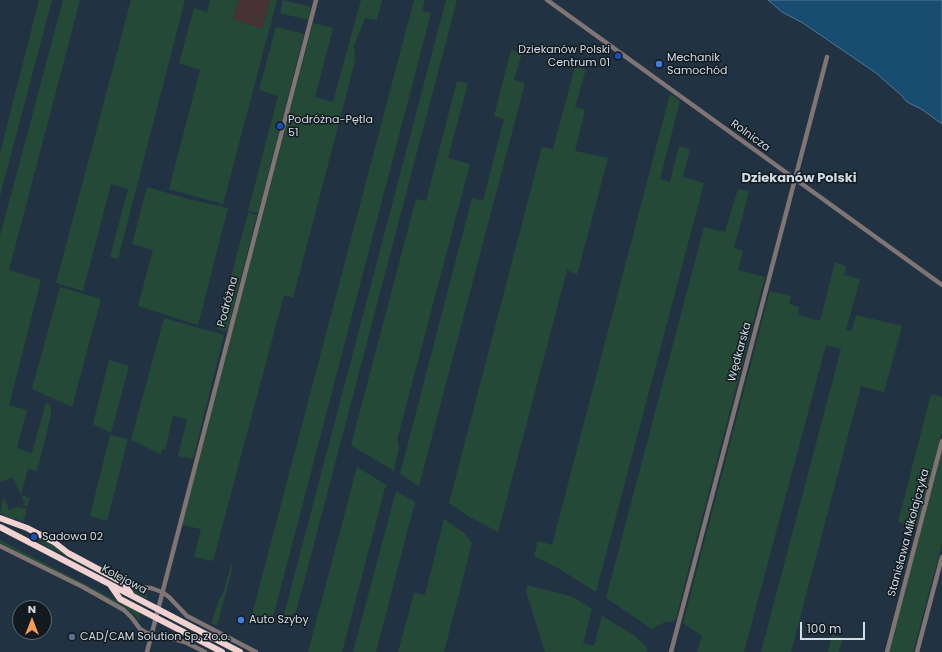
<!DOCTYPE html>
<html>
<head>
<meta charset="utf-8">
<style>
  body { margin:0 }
  #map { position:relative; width:942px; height:652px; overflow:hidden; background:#213342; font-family:Poppins,sans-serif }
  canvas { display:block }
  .north { position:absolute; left:12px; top:600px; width:40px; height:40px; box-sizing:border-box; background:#121a20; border:1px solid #5e686f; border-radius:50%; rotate:0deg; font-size:11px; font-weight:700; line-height:16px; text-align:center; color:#d1dce5 }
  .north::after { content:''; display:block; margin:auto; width:14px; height:18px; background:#fc9d53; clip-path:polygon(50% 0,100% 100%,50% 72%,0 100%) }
  .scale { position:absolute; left:800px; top:622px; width:65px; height:18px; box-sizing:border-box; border:2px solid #d1dce5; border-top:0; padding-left:5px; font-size:12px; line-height:14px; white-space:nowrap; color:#d1dce5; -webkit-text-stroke:3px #121a20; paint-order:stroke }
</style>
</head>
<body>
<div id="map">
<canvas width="942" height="652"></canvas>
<div class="north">N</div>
<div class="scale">100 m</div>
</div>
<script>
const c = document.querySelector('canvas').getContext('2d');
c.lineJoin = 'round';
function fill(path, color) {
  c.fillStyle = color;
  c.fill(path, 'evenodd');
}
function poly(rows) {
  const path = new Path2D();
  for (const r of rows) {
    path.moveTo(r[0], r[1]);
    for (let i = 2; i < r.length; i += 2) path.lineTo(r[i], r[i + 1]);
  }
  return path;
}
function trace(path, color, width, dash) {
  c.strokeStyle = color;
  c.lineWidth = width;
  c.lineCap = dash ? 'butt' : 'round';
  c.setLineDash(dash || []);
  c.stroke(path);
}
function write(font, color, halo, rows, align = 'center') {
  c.font = font + ' Poppins,sans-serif';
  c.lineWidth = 3;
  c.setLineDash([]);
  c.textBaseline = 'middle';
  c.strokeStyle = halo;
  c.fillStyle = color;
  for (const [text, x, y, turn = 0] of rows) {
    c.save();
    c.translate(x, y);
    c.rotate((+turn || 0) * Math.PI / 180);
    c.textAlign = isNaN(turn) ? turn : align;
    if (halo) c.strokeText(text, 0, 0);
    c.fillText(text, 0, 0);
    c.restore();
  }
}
fill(poly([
  [238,0,270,0,262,29,233,19]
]), '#473234');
fill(poly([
  [39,0,52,0,0,196,0,153],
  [63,0,80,0,9,270,41,280,9,405,27,410,17,448,32,453,46,402,49,404,51,407,51,416,37,471,28,469,21,495,30,498,27,507,22,505,25,504,13,477,0,482,0,236],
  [131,0,185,0,118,259,110,257,128,189,111,184,83,291,56,283],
  [210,0,238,0,233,19,262,29,270,0,277,0,223,204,169,189,200,70,179,63,194,8,207,12],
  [283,0,311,7,308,20,280,13],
  [361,0,382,0,377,20,365,18,354,46,355,59,352,73,293,298,284,295,213,561,194,557,201,529,182,525,313,23,333,28,315,97,333,102],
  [414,0,425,0,422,11,431,13,271,625,250,622],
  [446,0,457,0,296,612,282,622],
  [276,27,304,34,258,213,248,211,278,96,259,90],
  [511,50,522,53,514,80,525,83,419,486,400,474,472,198,483,201,504,119,494,116],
  [575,67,586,69,575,107,585,110,575,151,608,158,577,275,567,270,498,532,468,516,449,503,542,147,553,149],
  [457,81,468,83,448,158,470,164,397,440,399,447,394,471,351,445,416,199,426,201],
  [670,94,680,101,660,179,670,182,679,146,690,149,683,177,704,183,596,592,558,568,534,556,538,541,552,545],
  [147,187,188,199,228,208,198,325,138,306,153,250,132,244],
  [738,189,749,191,734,248,743,251,738,270,765,277,675,621,665,622,652,629,606,598,704,227,725,232],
  [248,213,257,215,227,331,217,329],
  [835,262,846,266,844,275,860,279,846,330,852,331,856,315,902,326,884,392,861,386,791,652,761,652,841,349,826,345,744,652,697,652,702,636,683,623,770,291,791,296,789,304,799,307,798,315,820,321],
  [60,287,101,299,72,407,32,389],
  [164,318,224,335,193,459,178,456,187,419,173,416,165,450,162,449,161,454,131,440],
  [109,360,129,366,111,433,93,424],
  [931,394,942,397,942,432,917,527,898,522],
  [110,435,128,439,107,521,90,516],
  [942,448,942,544,913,652,889,652],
  [357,467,388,486,385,488,342,652,308,652],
  [396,491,415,502,376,652,353,652],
  [4,497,9,510,18,507,27,509,23,522,15,518,14,521,0,513],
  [444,519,464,533,472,543,444,652,398,652,414,593,425,595],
  [38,537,127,586,147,589,147,599,41,543,42,542,37,539],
  [0,540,140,613,139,621,135,615,127,609,0,543],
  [231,565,233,566,217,626,211,623,220,598,223,594],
  [527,585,573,597,592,609,583,643,594,646,602,616,632,634,646,646,647,652,545,652,526,591],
  [832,635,843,638,839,652,828,652]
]), '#244a37');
const water = poly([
  [768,0,942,0,942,124,923,110,907,102,901,95,876,73,803,23,782,12,768,0]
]);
fill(water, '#184d71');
trace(water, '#507894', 1);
trace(poly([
  [547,0,942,285],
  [0,546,83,587,124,610,132,618,140,629,145,632,161,638,174,639,185,642,205,652],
  [124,583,136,587,151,588,162,592,169,597,187,616,256,652],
  [147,652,316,0],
  [671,652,827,57],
  [887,652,942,441],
  [917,652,942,557]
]), '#817474', 4.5);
trace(poly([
  [0,518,27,528,54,542,68,553,124,583,131,594],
  [0,527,240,652],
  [111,586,120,599,222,652]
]), '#f1d2d1', 6);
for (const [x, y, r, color] of [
  [618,56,4,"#1a4fb4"],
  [659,64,4,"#3f7fe0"],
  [280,126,4,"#1a4fb4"],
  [34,537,4,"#1a4fb4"],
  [241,620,4,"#3f7fe0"],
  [72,637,4,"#5c6f8a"]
]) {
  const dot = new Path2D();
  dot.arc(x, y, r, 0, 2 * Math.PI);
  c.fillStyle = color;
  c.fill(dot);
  trace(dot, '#121a20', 1.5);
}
write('11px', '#d1dce5', '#121a20', [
  ["Dziekanów Polski",610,50,"right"],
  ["Centrum 01",610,63,"right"],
  ["Mechanik",667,58],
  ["Samochód",667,71],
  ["Podróżna-Pętla",288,120],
  ["51",288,133],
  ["Sadowa 02",42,537],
  ["Auto Szyby",249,620],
  ["CAD/CAM Solution Sp. z o.o.",80,637]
], 'left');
write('11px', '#d1dce5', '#121a20', [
  ["Rolnicza",750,136,36],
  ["Podróżna",228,302,-75],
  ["Wędkarska",740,352,-75],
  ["Stanisława Mikołajczyka",909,533,-75],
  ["Kolejowa",124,580,28]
]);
write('bold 13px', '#d1dce5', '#121a20', [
  ["Dziekanów Polski",799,179]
]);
</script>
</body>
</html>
